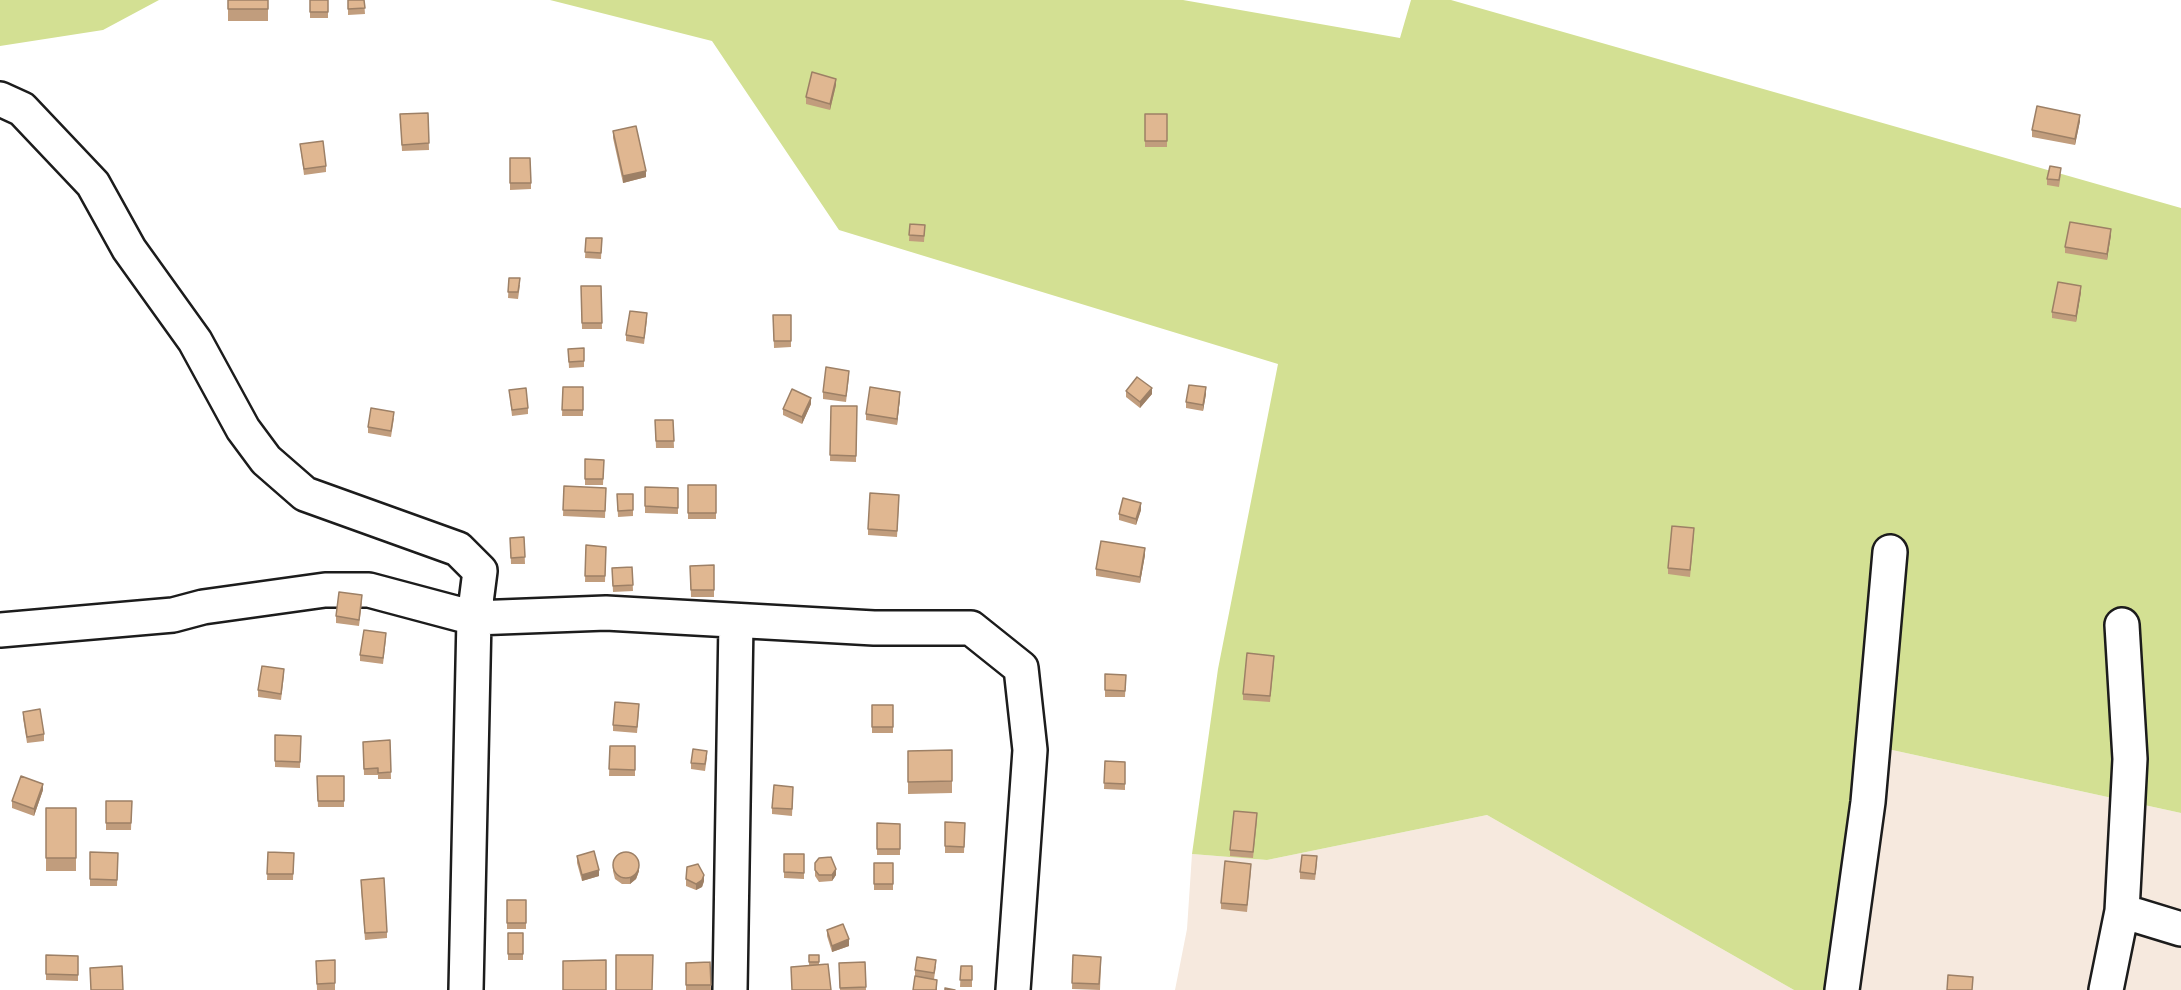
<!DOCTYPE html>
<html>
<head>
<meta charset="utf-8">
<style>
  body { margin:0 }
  canvas { display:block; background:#fff }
</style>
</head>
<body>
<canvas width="2181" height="990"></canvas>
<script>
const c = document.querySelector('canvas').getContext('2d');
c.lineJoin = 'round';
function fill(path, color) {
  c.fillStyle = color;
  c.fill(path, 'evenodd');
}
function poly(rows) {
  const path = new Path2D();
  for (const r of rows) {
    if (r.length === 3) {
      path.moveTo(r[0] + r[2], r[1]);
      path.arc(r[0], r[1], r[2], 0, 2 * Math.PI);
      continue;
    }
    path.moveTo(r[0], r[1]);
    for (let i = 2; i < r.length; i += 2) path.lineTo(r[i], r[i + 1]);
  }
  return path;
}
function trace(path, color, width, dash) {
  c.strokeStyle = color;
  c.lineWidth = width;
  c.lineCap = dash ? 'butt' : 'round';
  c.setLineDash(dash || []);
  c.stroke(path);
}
fill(poly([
  [1883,748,2181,813,2181,990,1829,990],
  [1487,815,1794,990,1175,990,1187,929,1192,854,1267,860]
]), '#f6e9de');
fill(poly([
  [0,0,159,0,103,30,0,46],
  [550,0,1183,0,1400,38,1411,0,1451,0,2181,208,2181,813,1883,748,1829,990,1794,990,1487,815,1267,860,1192,854,1218,669,1278,364,839,230,712,41]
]), '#d3e093');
const minor = poly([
  [0,99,22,109,93,184,129,249,195,341,243,429,266,460,305,494,458,549,480,571,474,618,466,990],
  [0,630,173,615,203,607,325,590,369,590,474,618,606,613,874,628,971,628,1021,668,1030,750,1013,990],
  [2122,911,2181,929],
  [730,990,736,621],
  [1842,990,1868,802,1890,552],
  [2106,990,2122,911,2130,759,2122,625]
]);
trace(minor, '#1c1c1c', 38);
trace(minor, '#fff', 33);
fill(poly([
  [228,0,268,0,268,21,228,21],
  [310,0,328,0,328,18,310,18],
  [348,0,364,0,365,14,348,15],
  [836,85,830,110,806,104,806,97],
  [428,113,429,150,402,151,400,114],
  [1145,114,1167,114,1167,147,1145,147],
  [2080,121,2075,145,2032,137,2032,130],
  [613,131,646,177,623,183,613,138],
  [300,144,326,166,326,172,304,175],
  [510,158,531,183,531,189,510,190],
  [2061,174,2059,187,2047,185,2047,179],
  [910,224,925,225,924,242,909,241],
  [2111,235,2107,260,2065,253,2065,247],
  [586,238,602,238,601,259,585,258],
  [509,278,520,285,518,299,508,298],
  [581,286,601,286,602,329,582,329],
  [2081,292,2076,322,2052,318,2052,312],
  [773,315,791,315,791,347,774,348],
  [647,320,644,344,626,341,626,335],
  [584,348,584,367,569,368,568,349],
  [849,377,846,402,823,399,823,392],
  [563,387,583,387,583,416,562,416],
  [509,390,528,408,528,414,512,416],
  [1126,391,1152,394,1140,408,1126,397],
  [1206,394,1203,411,1186,408,1186,402],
  [900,398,897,425,866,420,866,414],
  [811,404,802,424,783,415,783,409],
  [831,406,857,406,856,462,830,461],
  [394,418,391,437,368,433,368,427],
  [655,420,673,420,674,448,656,448],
  [585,459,604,460,603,485,585,485],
  [688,485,716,485,716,519,688,519],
  [564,486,606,488,605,518,563,516],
  [645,487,678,488,678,514,645,513],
  [617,494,633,494,633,516,618,517],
  [899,501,897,537,868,535,868,529],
  [1141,510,1136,525,1119,520,1119,514],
  [1694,534,1690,577,1668,574,1668,568],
  [524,537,525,564,511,564,510,538],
  [586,545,606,547,605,582,585,582],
  [1145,555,1140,583,1096,576,1096,569],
  [714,565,714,597,691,597,690,566],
  [632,567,633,591,613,592,612,568],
  [362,602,359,626,336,623,336,616],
  [386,639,383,664,360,661,360,655],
  [1274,662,1270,702,1243,700,1243,694],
  [1105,674,1126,675,1125,697,1105,697],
  [284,675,281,700,258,697,258,690],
  [872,705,893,705,893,733,872,733],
  [639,710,637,733,613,731,613,725],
  [23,712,44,734,44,741,27,743,23,718],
  [275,735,301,736,300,768,275,767],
  [390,740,391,779,378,779,378,775,364,775,363,742],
  [610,746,635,746,635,776,609,776],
  [952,750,952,793,908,794,908,751],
  [707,757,705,771,691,769,691,763],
  [1105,761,1125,762,1125,790,1104,789],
  [317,776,344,776,344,807,318,807],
  [43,790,34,816,12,808,12,801],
  [793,793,792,816,772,814,772,808],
  [106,801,132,801,131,830,106,830],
  [46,808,76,808,76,871,46,871],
  [1257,820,1253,858,1230,856,1230,850],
  [945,822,965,823,964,853,945,853],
  [877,823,900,824,900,855,877,855],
  [90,852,118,853,117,886,90,886],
  [268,852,294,853,293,880,267,880],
  [784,854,804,854,804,879,784,878],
  [577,856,599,876,582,881,577,863],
  [815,863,836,875,832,881,819,882,815,876],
  [874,863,893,863,893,890,874,890],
  [1317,863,1315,880,1300,879,1300,872],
  [613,865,639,871,636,879,630,884,622,884,615,879,613,871],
  [1251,870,1247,912,1221,909,1221,903],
  [686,879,704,881,702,887,696,890,686,886],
  [361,886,387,932,387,938,365,940],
  [507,900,526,900,526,929,507,929],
  [827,930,849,946,832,952,827,936],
  [508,933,523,933,523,960,508,960],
  [46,955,78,956,78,981,46,980],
  [809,955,819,955,819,965,809,966],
  [1073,955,1101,963,1100,990,1072,989],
  [335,960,335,990,317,990,316,961],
  [710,962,711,990,686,990,686,963],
  [865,962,866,990,840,990,839,963],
  [936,966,934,979,937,986,937,990,913,990,915,977,915,970],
  [961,966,972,966,972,987,960,987]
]), '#c19d7d');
fill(poly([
  [836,79,836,85,830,110,830,104],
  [2080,115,2080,121,2075,145,2075,139],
  [646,171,646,177,623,183,623,176],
  [2111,229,2111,235,2107,260,2107,254],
  [2081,286,2081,292,2076,322,2076,316],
  [1206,387,1206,394,1203,411,1203,405],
  [1152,388,1152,394,1140,408,1140,402],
  [900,392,900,398,897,425,897,419],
  [811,398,811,404,802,424,802,417],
  [1141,503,1141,510,1136,525,1136,519],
  [1145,548,1145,555,1140,583,1140,577],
  [43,784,43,790,34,816,34,809],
  [639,865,639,871,636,879,630,884,630,878],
  [836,869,836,875,832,881,832,875],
  [599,870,599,876,582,881,582,875],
  [704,875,704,881,702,887,696,890,696,884],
  [849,939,849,946,832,952,832,946]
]), '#9d8066');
const building = poly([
  [228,0,268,0,268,9,228,9,228,0],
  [310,0,328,0,328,12,310,12,310,0],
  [348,0,364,0,365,8,348,9,348,0],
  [812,72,836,79,830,104,806,97,812,72],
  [2037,106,2080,115,2075,139,2032,130,2037,106],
  [428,113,429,143,402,145,400,114,428,113],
  [1145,114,1167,114,1167,141,1145,141,1145,114],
  [636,126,646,171,623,176,613,131,636,126],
  [323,141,326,166,304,169,300,144,323,141],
  [510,158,530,158,531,183,510,183,510,158],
  [2050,166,2061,168,2059,180,2047,179,2050,166],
  [2070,222,2111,229,2107,254,2065,247,2070,222],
  [910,224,925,225,924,236,909,235,910,224],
  [586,238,602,238,601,253,585,252,586,238],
  [509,278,520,278,518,292,508,292,509,278],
  [2058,282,2081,286,2076,316,2052,312,2058,282],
  [581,286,601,286,602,323,582,323,581,286],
  [630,311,647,313,644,338,626,335,630,311],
  [773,315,791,315,791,341,774,341,773,315],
  [584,348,584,361,569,362,568,349,584,348],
  [826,367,849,371,846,396,823,392,826,367],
  [1137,377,1152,388,1140,402,1126,391,1137,377],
  [1189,385,1206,387,1203,405,1186,402,1189,385],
  [563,387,583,387,583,410,562,410,563,387],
  [870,387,900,392,897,419,866,414,870,387],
  [526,388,528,408,512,410,509,390,526,388],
  [792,389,811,398,802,417,783,409,792,389],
  [831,406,857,406,856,456,830,455,831,406],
  [371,408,394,412,391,431,368,427,371,408],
  [655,420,673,420,674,441,656,441,655,420],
  [585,459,604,460,603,479,585,479,585,459],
  [688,485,716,485,716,513,688,513,688,485],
  [564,486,606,488,605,511,563,510,564,486],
  [645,487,678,488,678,508,645,506,645,487],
  [870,493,899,495,897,531,868,529,870,493],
  [617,494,633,494,633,510,618,511,617,494],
  [1123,498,1141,503,1136,519,1119,514,1123,498],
  [1672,526,1694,528,1690,570,1668,568,1672,526],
  [524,537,525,557,511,558,510,538,524,537],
  [1101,541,1145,548,1140,577,1096,569,1101,541],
  [586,545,606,547,605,576,585,576,586,545],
  [714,565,714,590,691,590,690,566,714,565],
  [632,567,633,585,613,586,612,568,632,567],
  [339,592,362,595,359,620,336,616,339,592],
  [364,630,386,633,383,658,360,655,364,630],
  [1247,653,1274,656,1270,696,1243,694,1247,653],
  [262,666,284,669,281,694,258,690,262,666],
  [1105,674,1126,675,1125,691,1105,690,1105,674],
  [615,702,639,704,637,727,613,725,615,702],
  [872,705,893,705,893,727,872,727,872,705],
  [40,709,44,734,27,737,23,712,40,709],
  [275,735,301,736,300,762,275,761,275,735],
  [390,740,391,772,378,773,378,768,364,769,363,742,390,740],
  [610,746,635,746,635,770,609,769,610,746],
  [693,749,707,751,705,764,691,763,693,749],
  [952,750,952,781,908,782,908,751,952,750],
  [1105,761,1125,762,1125,784,1104,783,1105,761],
  [21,776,43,784,34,809,12,801,21,776],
  [317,776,344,776,344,801,318,801,317,776],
  [774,785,793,787,792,809,772,808,774,785],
  [106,801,132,801,131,823,106,823,106,801],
  [46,808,76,808,76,858,46,858,46,808],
  [1234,811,1257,813,1253,852,1230,850,1234,811],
  [945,822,965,823,964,847,945,846,945,822],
  [877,823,900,824,900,849,877,849,877,823],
  [594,851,599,870,582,875,577,856,594,851],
  [90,852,118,853,117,880,90,879,90,852],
  [268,852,294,853,293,874,267,874,268,852],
  [626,865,13],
  [784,854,804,854,804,873,784,872,784,854],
  [1302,855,1317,856,1315,874,1300,872,1302,855],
  [831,857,836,869,832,875,819,875,815,870,815,863,819,858,831,857],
  [1225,861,1251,864,1247,905,1221,903,1225,861],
  [874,863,893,863,893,884,874,884,874,863],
  [698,864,704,875,702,880,696,884,686,879,687,867,698,864],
  [384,878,387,932,365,933,361,880,384,878],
  [507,900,526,900,526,923,507,923,507,900],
  [843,924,849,939,832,946,827,930,843,924],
  [508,933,523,933,523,954,508,954,508,933],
  [46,955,78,956,78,975,46,974,46,955],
  [616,955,653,955,652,990,616,990,616,955],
  [809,955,819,955,819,962,809,962,809,955],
  [1073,955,1101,957,1099,984,1072,983,1073,955],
  [917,957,936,960,934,973,915,970,917,957],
  [335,960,335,983,317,984,316,961,335,960],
  [606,960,606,990,563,990,563,961,606,960],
  [710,962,711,985,686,985,686,963,710,962],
  [865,962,866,987,840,988,839,963,865,962],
  [828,964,831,990,792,990,791,967,828,964],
  [122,966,123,990,91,990,90,968,122,966],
  [961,966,972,966,972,980,960,980,961,966],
  [1948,975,1973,977,1972,990,1947,990,1948,975],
  [915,976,937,980,936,990,913,990,915,976],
  [945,988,955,990,945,990,945,988]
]);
fill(building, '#e0b791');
trace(building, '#9d8066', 1.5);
</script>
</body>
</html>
